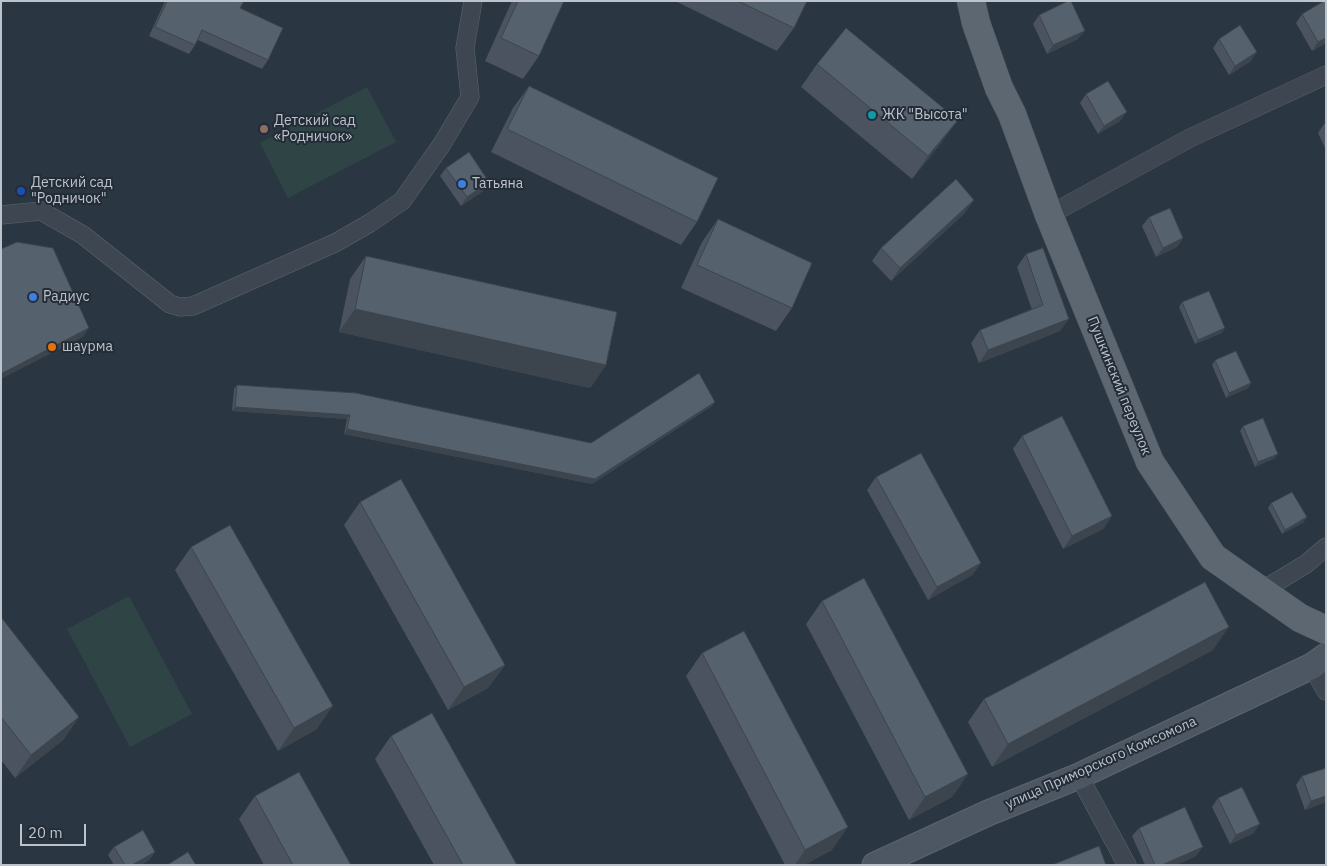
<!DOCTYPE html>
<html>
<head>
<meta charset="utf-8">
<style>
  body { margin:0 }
  #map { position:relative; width:1327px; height:866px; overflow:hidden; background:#2a3641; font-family:"IBM Plex Sans",sans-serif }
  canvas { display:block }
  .frame { position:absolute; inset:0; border:2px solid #bcc3cb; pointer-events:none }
  .scale { position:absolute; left:20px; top:824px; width:66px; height:22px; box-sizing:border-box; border:2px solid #bcc3cb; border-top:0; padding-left:6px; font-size:15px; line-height:18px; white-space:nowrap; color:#bcc3cb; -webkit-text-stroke:4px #232c37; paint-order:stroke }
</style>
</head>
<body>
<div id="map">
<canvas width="1327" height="866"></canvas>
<div class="frame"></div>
<div class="scale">20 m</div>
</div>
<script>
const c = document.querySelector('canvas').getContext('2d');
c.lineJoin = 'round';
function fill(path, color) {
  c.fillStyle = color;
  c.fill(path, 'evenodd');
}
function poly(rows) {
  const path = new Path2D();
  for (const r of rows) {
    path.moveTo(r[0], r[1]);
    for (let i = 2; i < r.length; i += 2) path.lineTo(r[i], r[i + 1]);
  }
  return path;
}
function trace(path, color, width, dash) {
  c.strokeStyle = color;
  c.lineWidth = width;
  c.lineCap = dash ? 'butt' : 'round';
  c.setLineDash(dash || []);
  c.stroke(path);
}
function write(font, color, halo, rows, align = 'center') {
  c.font = font + ' "IBM Plex Sans",sans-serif';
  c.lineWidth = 4;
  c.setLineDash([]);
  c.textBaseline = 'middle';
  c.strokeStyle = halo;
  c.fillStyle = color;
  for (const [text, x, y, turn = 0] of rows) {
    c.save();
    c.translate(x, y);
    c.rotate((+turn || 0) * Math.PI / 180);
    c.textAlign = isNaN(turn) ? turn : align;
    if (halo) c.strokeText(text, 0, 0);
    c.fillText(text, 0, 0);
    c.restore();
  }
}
fill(poly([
  [367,87,396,142,288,198,260,143],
  [129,596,192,714,130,747,67,629]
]), '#2f4545');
const street = poly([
  [1,215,41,211,83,235,170,304,180,307,193,306,335,243,370,223,402,201,442,144,470,97,465,48,473,1],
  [1049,215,1190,138,1326,75],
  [1263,590,1306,564,1326,547],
  [1312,666,1326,691],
  [1079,776,1127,865]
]);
const secondary = poly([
  [875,865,988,813,1079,776,1312,666,1326,656]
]);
const primary = poly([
  [971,1,976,23,999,88,1012,114,1049,215,1150,462,1213,557,1300,618,1326,630]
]);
trace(street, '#5d656f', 19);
trace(secondary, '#5d656f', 27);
trace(primary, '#4b535e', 29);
trace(street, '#3e4751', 18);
trace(secondary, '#4d5764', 25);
trace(primary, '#5d6771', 28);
fill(poly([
  [165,1,244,1,240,8,268,60,262,69,198,40,195,45,189,54,149,36],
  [512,1,564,1,539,56,523,79,485,61],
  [675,1,807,1,794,28,777,51],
  [1302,14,1326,43,1312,51,1296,23],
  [1039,15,1078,39,1047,54,1033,24],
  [1219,39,1251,61,1229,75,1213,48],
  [817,64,942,142,912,179,801,87],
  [529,86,697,222,681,245,491,152,513,108],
  [1086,94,1120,121,1098,134,1080,103],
  [1324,124,1326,124,1326,150,1318,133],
  [446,168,483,191,461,206,440,176],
  [965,213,891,281,872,261,881,248],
  [1149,217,1183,238,1177,247,1156,257,1142,226],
  [718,219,792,308,776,331,681,288,702,242],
  [1026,254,1060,331,979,363,971,343,980,330,1032,310,1017,267],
  [366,256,606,365,590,388,339,332,350,279],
  [1182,302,1222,333,1195,344,1179,307],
  [1215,360,1251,383,1248,388,1226,398,1212,365],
  [237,385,591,443,715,402,712,406,592,484,344,434,347,419,232,411,234,389],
  [1243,426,1275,458,1255,467,1240,431],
  [1022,436,1112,516,1103,529,1063,549,1013,449],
  [876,477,981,563,972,575,928,600,867,490],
  [360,502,505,665,488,688,448,710,344,525],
  [1271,503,1304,522,1282,534,1268,508],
  [191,547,317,729,278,751,175,570],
  [822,601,968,774,952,797,909,820,806,624],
  [1,617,79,717,63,740,15,778,1,760],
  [1213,650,992,767,968,722,984,699],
  [702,653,832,850,804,865,785,865,686,676],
  [391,736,517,865,434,865,375,759],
  [1326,768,1326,802,1305,810,1296,785,1302,776],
  [255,796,351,865,264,865,239,819],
  [1218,798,1254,833,1230,844,1212,807],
  [1139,828,1196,856,1176,865,1145,865,1132,836],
  [114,847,155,852,149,860,141,865,114,865,108,855]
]), '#4a535f');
fill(poly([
  [1085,31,1078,39,1047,54,1053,45],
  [1326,38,1326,43,1312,51,1318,42],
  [1257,52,1251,61,1229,75,1235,66],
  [1127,112,1120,121,1098,134,1104,126],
  [958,120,942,142,912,179,928,156],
  [489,182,483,191,461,206,467,197],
  [974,200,965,213,891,281,900,268],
  [1183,238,1177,247,1156,257,1163,248],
  [355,309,606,365,590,388,339,332],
  [1069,319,1060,331,979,363,988,350],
  [89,328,83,337,1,379,1,374],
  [1225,328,1222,333,1195,344,1198,340],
  [1251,383,1248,388,1226,398,1229,393],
  [715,402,712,406,592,484,344,434,347,429,595,479],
  [235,407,350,415,347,419,232,411],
  [1278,454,1275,458,1255,467,1258,462],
  [1112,516,1103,529,1063,549,1072,536],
  [1307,517,1304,522,1282,534,1285,530],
  [981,563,972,575,928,600,937,587],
  [1229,627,1213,650,992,767,1008,744],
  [505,665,488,688,448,710,464,687],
  [333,706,317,729,278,751,294,728],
  [79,717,63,740,15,778,31,755],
  [968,774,952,797,909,820,925,797],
  [1326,796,1326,802,1305,810,1311,801],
  [1260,824,1254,833,1230,844,1236,835],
  [848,827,832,850,804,865,795,865,805,850],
  [1203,847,1196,856,1176,865,1162,865],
  [155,852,149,860,141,865,132,865]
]), '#3c444d');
const building = poly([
  [167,1,244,1,240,8,283,28,268,60,202,30,195,45,155,27,167,1],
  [518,1,564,1,539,56,501,38,518,1],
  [738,1,807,1,794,28,738,1],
  [1068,1,1071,1,1085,31,1053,45,1039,15,1068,1],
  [1324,1,1326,1,1326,38,1318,42,1302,14,1324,1],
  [1240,25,1257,52,1235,66,1219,39,1240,25],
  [846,28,958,120,928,156,817,64,846,28],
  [1108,81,1127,112,1104,126,1086,94,1108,81],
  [529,86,718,178,697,222,507,129,529,86],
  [469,152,489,182,467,197,446,168,469,152],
  [956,179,974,200,900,268,881,248,956,179],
  [1170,208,1183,238,1163,248,1149,217,1170,208],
  [718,219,812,263,792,308,697,265,718,219],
  [17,242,53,248,89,328,1,374,1,249,17,242],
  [1043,248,1069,319,988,350,980,330,1043,305,1026,254,1043,248],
  [366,256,617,312,606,365,355,309,366,256],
  [1209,291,1225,328,1198,340,1182,302,1209,291],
  [1236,351,1251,383,1229,393,1215,360,1236,351],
  [699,373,715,402,595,479,347,429,350,415,235,407,237,385,356,393,591,443,699,373],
  [1062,416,1112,516,1072,536,1022,436,1062,416],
  [1263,418,1278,454,1258,462,1243,426,1263,418],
  [921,453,981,563,937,587,876,477,921,453],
  [401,479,505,665,464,687,360,502,401,479],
  [1292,492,1307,517,1285,530,1271,503,1292,492],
  [230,525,333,706,294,728,191,547,230,525],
  [864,578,968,774,925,797,822,601,864,578],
  [1205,582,1229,627,1008,744,984,699,1205,582],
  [1,617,79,717,31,755,1,717,1,617],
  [744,631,848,827,805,850,702,653,744,631],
  [432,713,517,865,463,865,391,736,432,713],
  [1326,768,1326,796,1311,801,1302,776,1326,768],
  [299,772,351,865,293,865,255,796,299,772],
  [1242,787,1260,824,1236,835,1218,798,1242,787],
  [1185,807,1203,847,1162,865,1155,865,1139,828,1185,807],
  [143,830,155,852,132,865,125,865,114,847,143,830],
  [1099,846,1106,865,1052,865,1099,846],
  [188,852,196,865,167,865,188,852]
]);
fill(building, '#56616e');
trace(building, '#3c444d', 1);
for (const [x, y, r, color] of [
  [872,115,5,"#0f9aa8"],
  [264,129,5,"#8d6e63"],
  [462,184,5,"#3f7fe0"],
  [21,191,5,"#1a4fb4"],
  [33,297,5,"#3f7fe0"],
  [52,347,5,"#e8710a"]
]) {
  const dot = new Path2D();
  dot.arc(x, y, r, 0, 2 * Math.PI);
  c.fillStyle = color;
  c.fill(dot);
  trace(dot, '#232c37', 2);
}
write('14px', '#bcc3cb', '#232c37', [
  ["ЖК \"Высота\"",882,115],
  ["Детский сад",274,121],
  ["«Родничок»",274,137],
  ["Детский сад",31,183],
  ["\"Родничок\"",31,199],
  ["Татьяна",472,184],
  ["Радиус",43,297],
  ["шаурма",62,347]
], 'left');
write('14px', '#bcc3cb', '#232c37', [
  ["Пушкинский переулок",1119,386,68],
  ["улица Приморского Комсомола",1101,763,-24]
]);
</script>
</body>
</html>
